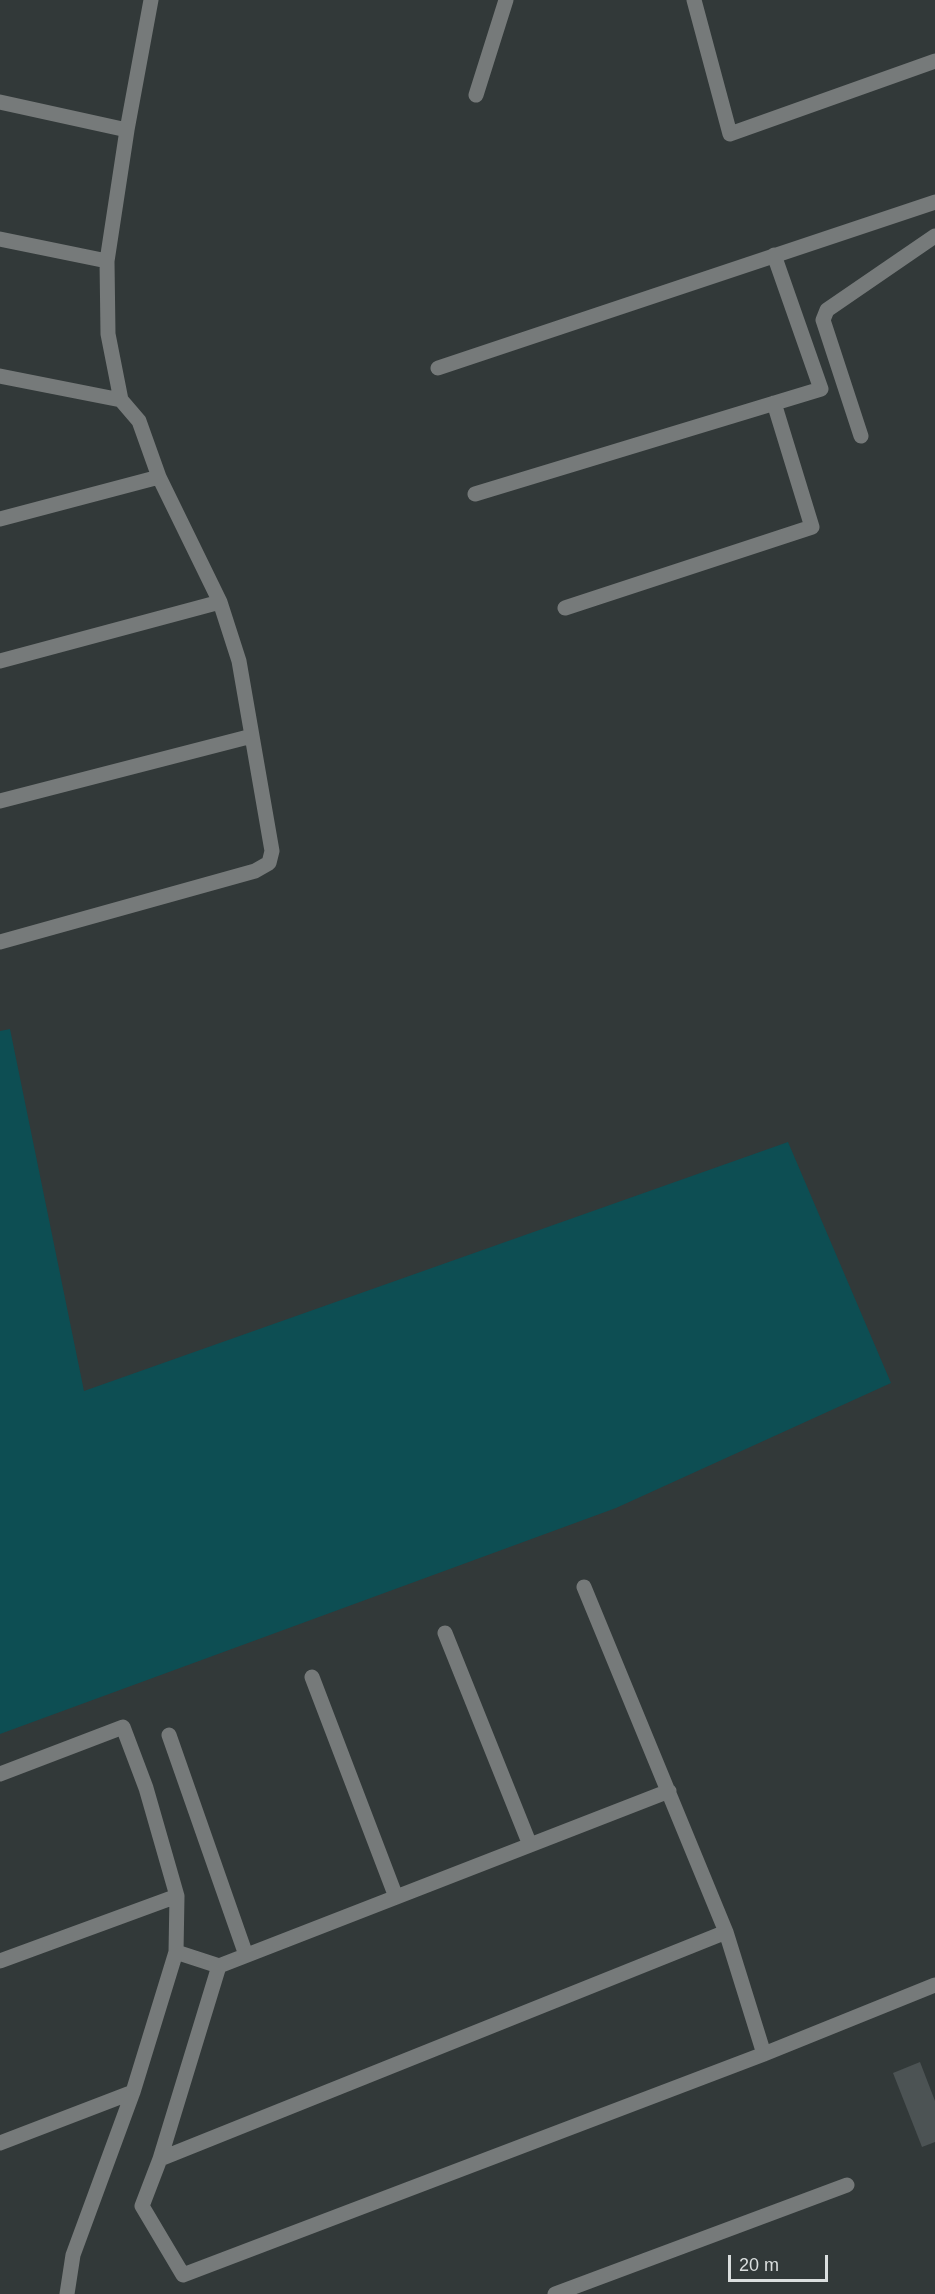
<!DOCTYPE html>
<html>
<head>
<meta charset="utf-8">
<style>
  body { margin:0 }
  #map { position:relative; width:935px; height:2294px; overflow:hidden; background:#323939; font-family:Arial,sans-serif }
  canvas { display:block }
  .scale { position:absolute; left:728px; top:2255px; width:100px; height:27px; box-sizing:border-box; border:3px solid #dadede; border-top:0; padding-left:8px; font-size:18px; line-height:21px; white-space:nowrap; color:#dadede; -webkit-text-stroke:4px #323939; paint-order:stroke }
</style>
</head>
<body>
<div id="map">
<canvas width="935" height="2294"></canvas>
<div class="scale">20 m</div>
</div>
<script>
const c = document.querySelector('canvas').getContext('2d');
c.lineJoin = 'round';
function fill(path, color) {
  c.fillStyle = color;
  c.fill(path, 'evenodd');
}
function poly(rows) {
  const path = new Path2D();
  for (const r of rows) {
    path.moveTo(r[0], r[1]);
    for (let i = 2; i < r.length; i += 2) path.lineTo(r[i], r[i + 1]);
  }
  return path;
}
function trace(path, color, width, dash) {
  c.strokeStyle = color;
  c.lineWidth = width;
  c.lineCap = dash ? 'butt' : 'round';
  c.setLineDash(dash || []);
  c.stroke(path);
}
fill(poly([
  [10,1029,84,1391,788,1142,891,1383,616,1508,0,1734,0,1031]
]), '#0d4e53');
fill(poly([
  [920,2062,935,2101,935,2142,922,2147,893,2073]
]), '#4c5354');
trace(poly([
  [694,0,730,134,935,61],
  [476,95,506,0],
  [0,102,127,130],
  [0,239,107,261],
  [438,368,935,202],
  [0,376,121,400],
  [861,436,823,320,827,310,935,236],
  [475,494,821,389,774,255],
  [0,519,159,477],
  [565,608,812,527,774,403],
  [0,661,220,602],
  [0,801,252,736],
  [0,942,255,871,269,863,272,851,239,661,220,602,159,477,139,421,121,400,108,334,107,261,127,130,151,0],
  [584,1587,726,1932,764,2054],
  [445,1633,530,1845],
  [312,1677,396,1897],
  [169,1735,246,1955],
  [0,1774,123,1727,146,1788,177,1896,176,1952,133,2092,73,2255,67,2294],
  [176,1952,219,1966,669,1791],
  [0,1961,177,1896],
  [219,1966,160,2159,142,2206,183,2275,764,2054,935,1985],
  [0,2143,133,2092],
  [160,2159,726,1932],
  [555,2294,847,2185]
]), '#767a7a', 15);
</script>
</body>
</html>
